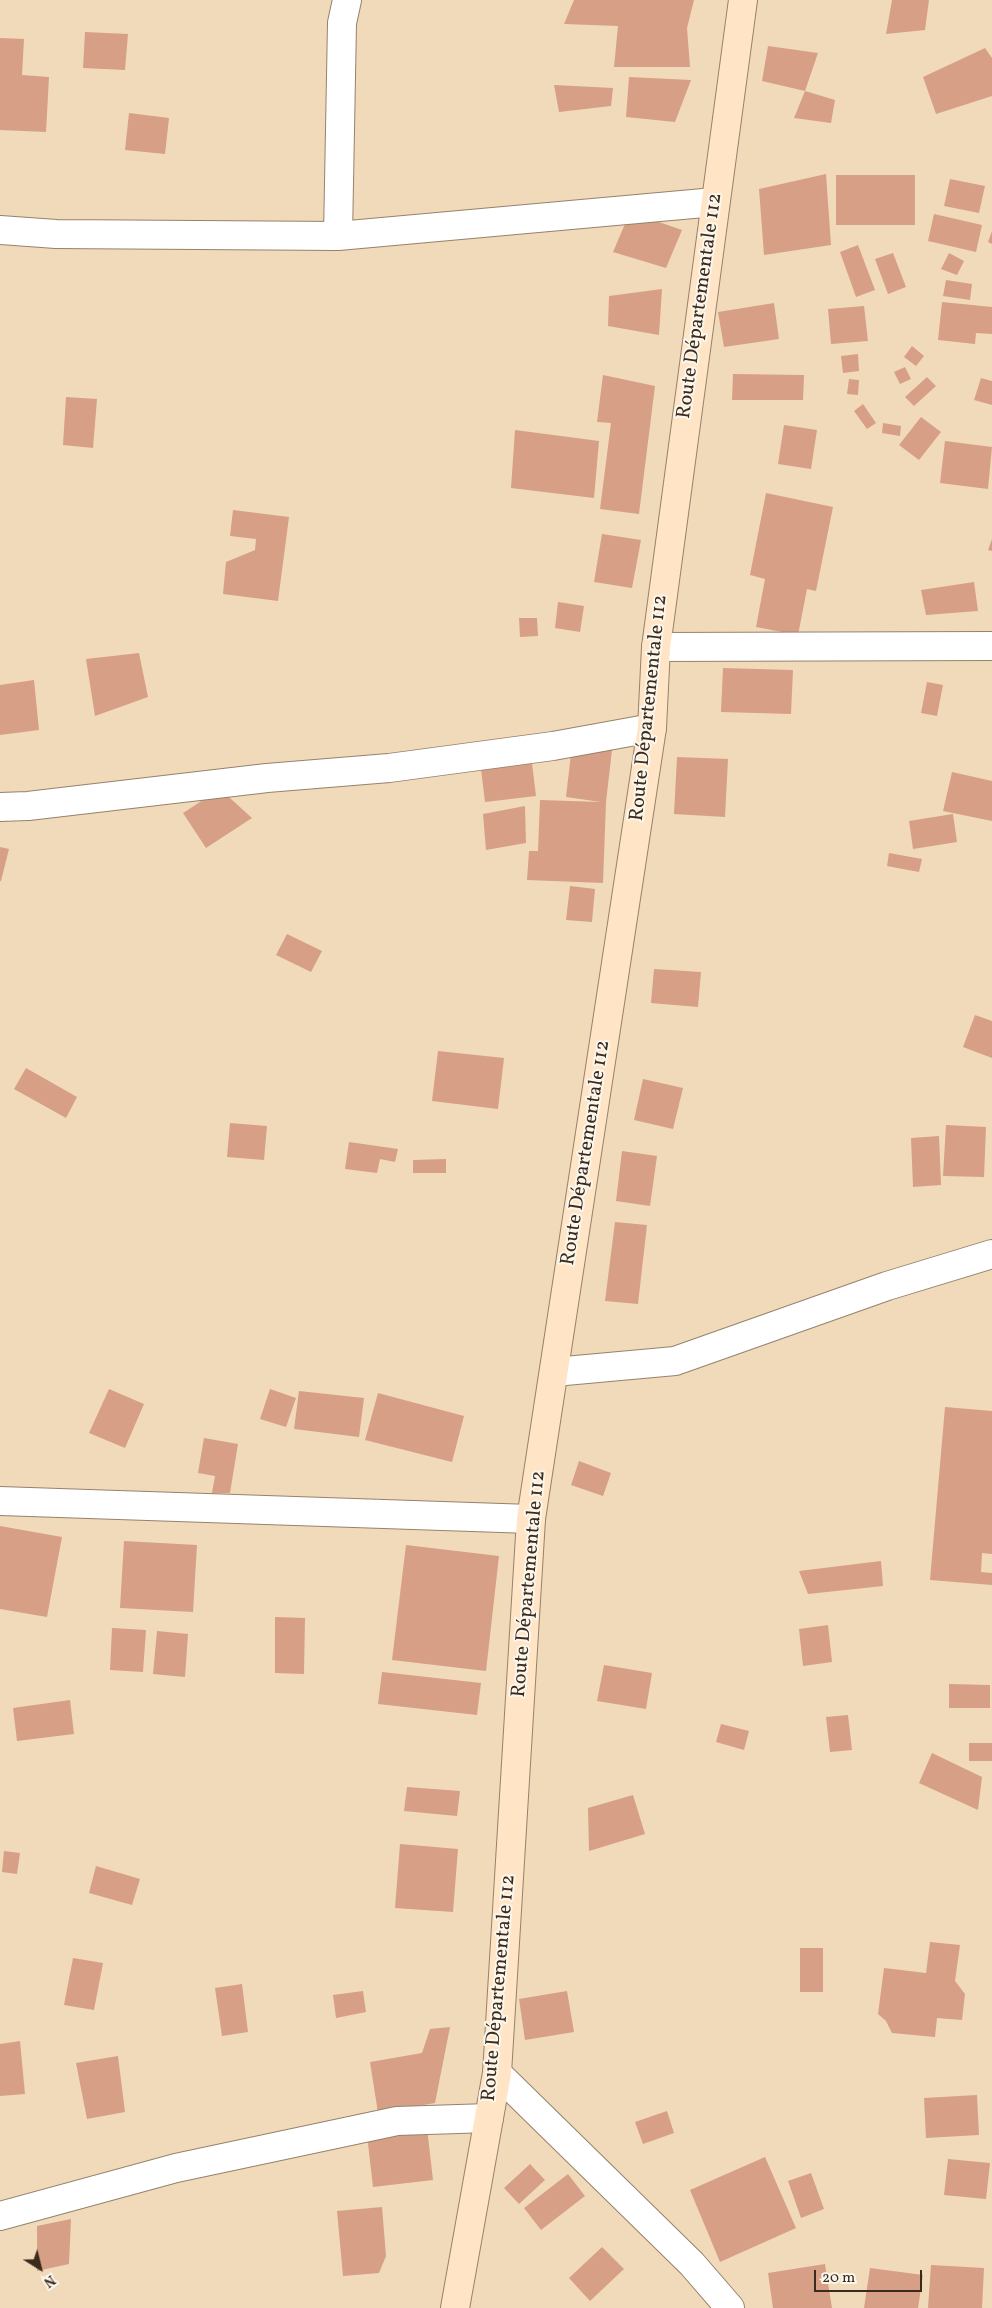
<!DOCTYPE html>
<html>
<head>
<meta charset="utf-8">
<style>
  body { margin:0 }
  #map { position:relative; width:992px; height:2308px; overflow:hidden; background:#f1daba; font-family:Vollkorn,serif }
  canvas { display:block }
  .north { position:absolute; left:15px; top:2243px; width:50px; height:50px; -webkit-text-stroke:4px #fbf7ec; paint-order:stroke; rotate:144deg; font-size:14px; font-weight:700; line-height:20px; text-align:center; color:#3b2a1e }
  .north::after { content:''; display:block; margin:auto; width:18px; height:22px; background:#3b2a1e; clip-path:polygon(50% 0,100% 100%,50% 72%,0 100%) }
  .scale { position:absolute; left:814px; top:2270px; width:108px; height:22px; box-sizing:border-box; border:2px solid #3b2a1e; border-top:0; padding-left:6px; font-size:15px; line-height:18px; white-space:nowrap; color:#3b2a1e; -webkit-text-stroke:4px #fbf7ec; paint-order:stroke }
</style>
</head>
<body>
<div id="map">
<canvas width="992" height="2308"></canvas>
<div class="north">N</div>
<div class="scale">20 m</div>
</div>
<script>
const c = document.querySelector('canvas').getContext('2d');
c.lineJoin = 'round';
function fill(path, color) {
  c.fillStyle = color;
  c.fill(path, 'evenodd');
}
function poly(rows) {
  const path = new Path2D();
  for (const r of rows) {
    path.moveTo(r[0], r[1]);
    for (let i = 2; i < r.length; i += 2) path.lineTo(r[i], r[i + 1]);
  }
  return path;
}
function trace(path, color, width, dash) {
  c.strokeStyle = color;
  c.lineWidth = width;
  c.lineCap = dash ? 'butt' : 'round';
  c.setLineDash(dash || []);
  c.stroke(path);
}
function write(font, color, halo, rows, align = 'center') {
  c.font = font + ' Vollkorn,serif';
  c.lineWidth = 4;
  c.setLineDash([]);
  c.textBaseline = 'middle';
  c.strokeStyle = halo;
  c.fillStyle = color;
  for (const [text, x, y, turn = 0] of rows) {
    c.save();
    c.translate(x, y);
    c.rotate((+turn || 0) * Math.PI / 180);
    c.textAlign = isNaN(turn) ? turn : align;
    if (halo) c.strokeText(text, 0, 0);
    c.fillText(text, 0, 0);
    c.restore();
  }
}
fill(poly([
  [574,0,694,0,687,28,690,67,614,67,618,26,564,24],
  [892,0,929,0,925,30,886,34],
  [85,32,128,34,125,70,83,68],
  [0,38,24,39,22,75,49,77,46,132,0,130],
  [768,46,818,53,805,91,762,81],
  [985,48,992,58,992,96,936,114,923,77],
  [629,77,691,80,675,122,626,117],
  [554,85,613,88,611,106,559,112],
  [805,91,835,100,831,123,794,118],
  [129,113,169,118,165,154,125,150],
  [826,174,831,245,764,255,759,189],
  [836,175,915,175,915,225,836,225],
  [950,179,985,186,979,213,944,206],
  [630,212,682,230,666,268,613,252],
  [934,214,982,225,976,252,928,241],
  [992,231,992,244,988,242],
  [858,245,875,290,856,297,840,252],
  [893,253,906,287,888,294,875,259],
  [949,253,964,261,957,275,941,269],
  [946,280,972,284,970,300,943,296],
  [662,289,659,335,608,326,609,296],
  [942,302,992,307,992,334,976,333,975,344,938,340],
  [774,303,779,339,724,347,718,312],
  [864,306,868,341,831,344,828,309],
  [912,346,924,356,916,366,904,357],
  [858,354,859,371,843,373,841,356],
  [905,367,911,379,900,384,894,372],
  [733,374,804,375,803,400,732,400],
  [603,375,655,386,639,514,600,509,611,423,597,422],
  [927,377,936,386,914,406,905,397],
  [981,378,992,381,992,405,974,400],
  [849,379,859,380,858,395,847,394],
  [66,397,97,399,93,448,63,445],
  [863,404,876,423,867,429,854,411],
  [921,417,941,432,919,460,899,445],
  [883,423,901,426,900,436,882,433],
  [784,425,817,430,811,469,778,464],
  [515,430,599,441,594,498,511,488],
  [945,441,992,447,988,489,940,483],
  [766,493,833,507,816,591,807,589,798,635,756,627,765,579,750,575],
  [233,510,289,517,278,601,223,594,226,562,255,550,256,539,230,536],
  [602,534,641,540,632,588,594,582],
  [992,539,992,551,988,550],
  [974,582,978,611,926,615,921,590],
  [558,602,584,606,580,632,555,628],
  [519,618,537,618,538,636,520,637],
  [139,653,148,697,95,716,86,659],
  [723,668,793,670,791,714,721,712],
  [34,680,39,730,0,735,0,685],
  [927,682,943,685,937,716,921,713],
  [572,745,612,750,606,802,603,883,527,880,529,851,538,851,540,800,601,802,566,797],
  [531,755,536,796,485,802,480,761],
  [677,757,728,759,725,817,674,814],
  [952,772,992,781,992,821,943,811],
  [220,789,252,818,206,848,183,813],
  [525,806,526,843,486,850,483,814],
  [953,814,957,842,913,849,909,821],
  [0,847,9,849,1,881,0,881],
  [889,853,922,859,919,872,887,866],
  [570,886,595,889,592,922,566,920],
  [287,934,322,951,311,972,276,955],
  [654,969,701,972,698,1007,651,1003],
  [975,1015,992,1021,992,1058,963,1047],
  [438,1051,504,1058,498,1109,432,1101],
  [26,1068,77,1097,66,1118,14,1089],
  [643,1079,683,1088,673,1129,634,1120],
  [230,1123,267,1126,264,1160,227,1157],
  [946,1125,986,1127,984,1177,943,1176],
  [939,1136,941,1185,913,1187,911,1138],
  [349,1142,398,1149,395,1162,380,1159,377,1173,345,1169],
  [622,1151,657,1156,650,1206,616,1201],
  [446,1159,446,1173,413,1173,413,1160],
  [615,1222,647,1225,638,1304,605,1301],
  [109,1389,144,1404,125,1448,89,1433],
  [270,1389,296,1398,286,1427,260,1419],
  [299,1391,364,1398,359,1437,294,1429],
  [378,1393,464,1416,452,1462,365,1440],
  [945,1407,992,1411,992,1554,982,1553,981,1572,992,1573,992,1585,930,1580],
  [204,1438,238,1444,230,1493,212,1493,215,1476,198,1473],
  [579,1461,611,1473,603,1496,571,1485],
  [0,1526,62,1537,47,1617,0,1609],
  [124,1541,197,1545,193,1612,120,1608],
  [406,1545,499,1556,486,1671,392,1660],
  [881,1561,883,1586,808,1594,799,1571],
  [275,1617,305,1618,304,1674,275,1673],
  [828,1625,832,1662,803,1666,799,1629],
  [112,1628,146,1630,143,1672,110,1670],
  [157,1631,188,1634,185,1677,153,1674],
  [604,1665,652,1673,646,1709,597,1701],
  [382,1672,481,1683,477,1715,378,1704],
  [949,1684,990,1685,990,1708,949,1708],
  [70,1700,74,1734,17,1741,13,1708],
  [848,1715,852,1750,830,1752,826,1717],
  [721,1724,749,1731,744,1750,716,1742],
  [969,1743,992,1743,992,1761,969,1761],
  [932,1753,982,1777,978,1810,919,1783],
  [407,1787,460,1791,457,1816,404,1811],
  [633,1795,645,1834,589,1851,588,1808],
  [400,1844,458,1849,453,1912,395,1908],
  [4,1851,20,1853,17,1874,2,1872],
  [96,1866,140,1879,132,1905,89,1893],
  [930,1942,960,1945,955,1981,965,1994,962,2020,937,2018,935,2037,892,2033,886,2021,878,2014,884,1968,926,1973],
  [800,1948,823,1948,823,1992,800,1992],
  [73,1958,103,1963,94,2010,64,2005],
  [242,1984,248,2032,222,2036,215,1988],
  [363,1991,366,2012,336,2018,333,1995],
  [567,1991,574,2032,525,2040,519,1999],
  [450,2027,435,2103,378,2113,370,2062,422,2053,430,2029],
  [20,2041,25,2094,0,2096,0,2044],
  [118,2056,125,2112,87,2119,76,2063],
  [977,2095,979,2135,926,2138,924,2098],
  [667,2111,674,2133,643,2144,635,2122],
  [427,2128,433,2180,373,2187,367,2135],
  [765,2157,796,2228,720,2262,690,2190],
  [948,2159,990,2163,986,2199,944,2195],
  [530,2164,545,2180,519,2204,504,2188],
  [811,2173,824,2209,801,2218,788,2181],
  [568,2174,585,2196,541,2230,524,2208],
  [382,2207,386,2256,379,2273,343,2276,337,2211],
  [71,2219,69,2264,37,2271,37,2226],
  [602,2247,624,2269,590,2301,569,2278],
  [825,2264,832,2308,773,2308,768,2273],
  [931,2265,984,2268,982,2308,928,2308],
  [870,2268,923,2275,918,2308,864,2308]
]), '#d79f86');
const street = poly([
  [0,230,56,234,338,236,715,202],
  [338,236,342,23,347,0],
  [656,647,992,646],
  [0,807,28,806,267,778,389,768,553,746,652,728],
  [554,1372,675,1361,887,1286,992,1254],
  [0,1501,531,1519],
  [497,2073,692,2264,730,2308],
  [0,2216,176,2168,397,2121,489,2118]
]);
const secondary = poly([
  [455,2308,497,2073,531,1519,652,728,656,647,743,0]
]);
trace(street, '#96826c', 30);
trace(secondary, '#96826c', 30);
trace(street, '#fff', 28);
trace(secondary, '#ffe4c6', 28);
write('20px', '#3b2a1e', '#fbf7ec', [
  ["Route Départementale 112",701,306,-82],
  ["Route Départementale 112",650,708,-84],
  ["Route Départementale 112",587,1153,-81],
  ["Route Départementale 112",530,1584,-85],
  ["Route Départementale 112",500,1988,-85]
]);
</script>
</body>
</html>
